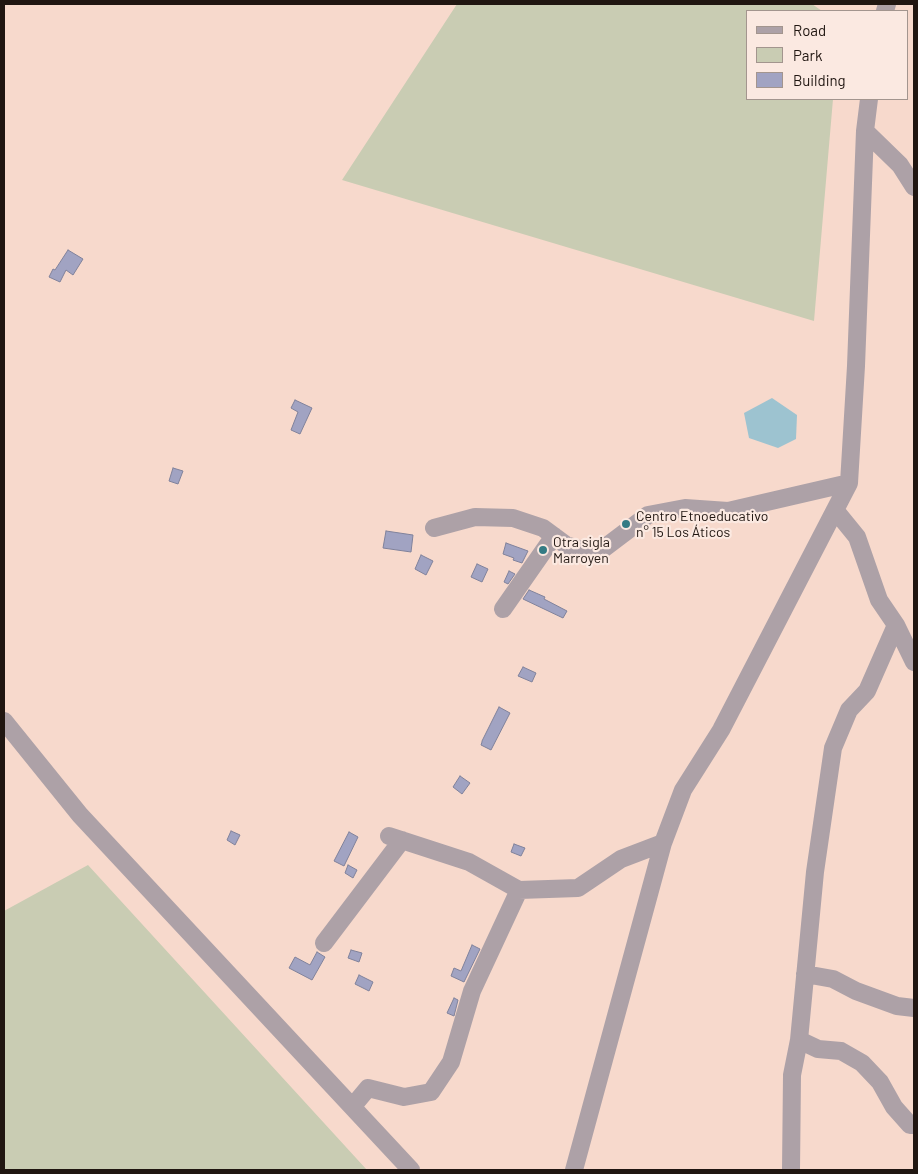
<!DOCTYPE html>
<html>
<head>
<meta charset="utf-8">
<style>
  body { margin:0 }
  #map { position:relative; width:918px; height:1174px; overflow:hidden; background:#f7d9cc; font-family:Barlow,sans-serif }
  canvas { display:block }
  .frame { position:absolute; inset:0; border:5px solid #201611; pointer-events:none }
  .legend { position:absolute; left:746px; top:10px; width:162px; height:90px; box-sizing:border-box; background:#fbe9e1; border:1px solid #a3958e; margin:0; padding:6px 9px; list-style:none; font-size:15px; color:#201611 }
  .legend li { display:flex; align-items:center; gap:10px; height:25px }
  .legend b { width:25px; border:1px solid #a3958e }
</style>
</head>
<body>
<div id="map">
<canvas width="918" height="1174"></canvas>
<div class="frame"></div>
<ul class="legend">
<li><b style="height:6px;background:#ada1a7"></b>Road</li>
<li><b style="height:14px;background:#c9ccb3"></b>Park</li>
<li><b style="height:14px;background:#a1a3c2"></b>Building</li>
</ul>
</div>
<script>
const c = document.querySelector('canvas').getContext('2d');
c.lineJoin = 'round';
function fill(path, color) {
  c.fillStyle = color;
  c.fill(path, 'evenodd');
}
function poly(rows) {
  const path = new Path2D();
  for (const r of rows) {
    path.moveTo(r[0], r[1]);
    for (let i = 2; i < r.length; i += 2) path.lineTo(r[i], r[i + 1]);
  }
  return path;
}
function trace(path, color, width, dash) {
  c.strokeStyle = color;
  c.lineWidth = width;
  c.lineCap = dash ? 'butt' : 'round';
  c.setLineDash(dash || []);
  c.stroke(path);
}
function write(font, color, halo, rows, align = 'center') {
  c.font = font + ' Barlow,sans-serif';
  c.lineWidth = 4.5;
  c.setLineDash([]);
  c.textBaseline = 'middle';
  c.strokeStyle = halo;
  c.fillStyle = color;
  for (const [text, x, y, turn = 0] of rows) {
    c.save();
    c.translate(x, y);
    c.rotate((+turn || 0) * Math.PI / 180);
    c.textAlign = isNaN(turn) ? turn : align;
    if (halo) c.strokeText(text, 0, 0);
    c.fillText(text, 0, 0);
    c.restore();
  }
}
fill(poly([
  [457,4,812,4,822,11,747,11,747,99,833,99,814,321,342,180],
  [88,865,367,1170,4,1170,4,911]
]), '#c9ccb3');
fill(poly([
  [772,398,797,415,796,439,778,448,749,438,744,413]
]), '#9dc3d0');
const building = poly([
  [68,250,83,259,73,275,66,270,60,282,49,277,53,269,55,270,68,250],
  [295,400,312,408,300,434,291,430,298,412,291,408,295,400],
  [173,468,183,471,178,484,169,481,173,468],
  [386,531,413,535,411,552,383,548,386,531],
  [506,543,528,551,522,563,513,560,514,558,503,554,506,543],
  [421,555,433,561,426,575,415,569,421,555],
  [477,564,488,569,482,582,471,577,477,564],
  [509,571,515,574,508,584,504,582,509,571],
  [529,590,545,597,544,599,567,611,563,618,523,599,529,590],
  [523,667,536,673,532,682,518,676,523,667],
  [499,707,510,713,491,750,481,745,482,742,482,741,499,707],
  [460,776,470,783,462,794,453,787,460,776],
  [231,831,240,835,235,845,227,840,231,831],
  [349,832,358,837,344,866,334,861,349,832],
  [514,844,525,848,521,856,511,852,514,844],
  [348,865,357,870,353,878,345,873,348,865],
  [472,945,480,949,464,982,451,976,454,968,461,971,472,945],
  [351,950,362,953,359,962,348,958,351,950],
  [317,952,325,957,312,980,289,968,295,957,310,965,317,952],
  [359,975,373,982,369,991,355,984,359,975],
  [454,998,458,1000,454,1016,447,1013,454,998]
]);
fill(building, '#a1a3c2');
trace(building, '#80829b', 1);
trace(poly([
  [885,11,887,4],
  [865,131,900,165,914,187],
  [835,510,857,537,879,600,896,625,914,662],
  [434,528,475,517,513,518,543,528,566,545,589,552,603,549,648,515,685,508,728,511,849,483],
  [503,609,554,536],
  [4,721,80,815,411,1170],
  [389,836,469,862,519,890,578,888,621,859,663,843],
  [324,943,402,840],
  [805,974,833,979,856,991,897,1006,914,1008],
  [799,1040,818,1049,841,1051,862,1063,880,1082,894,1107,910,1125,914,1125],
  [353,1106,368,1088,404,1097,431,1092,451,1062,472,991,519,890],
  [574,1170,663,843,683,790,721,730,849,483,856,366,865,131,869,99],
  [791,1170,792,1075,799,1040,815,872,833,748,849,710,867,691,896,625]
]), '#ada1a7', 18);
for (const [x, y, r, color] of [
  [626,524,5,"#347b84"],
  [543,550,5,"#347b84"]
]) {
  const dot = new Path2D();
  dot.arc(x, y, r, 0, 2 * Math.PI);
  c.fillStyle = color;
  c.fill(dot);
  trace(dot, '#fbe9e1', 2);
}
write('14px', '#201611', '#fbe9e1', [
  ["Centro Etnoeducativo",636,516],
  ["n° 15 Los Áticos",636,532],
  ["Otra sigla",553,542],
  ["Marroyen",553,558]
], 'left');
</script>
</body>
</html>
